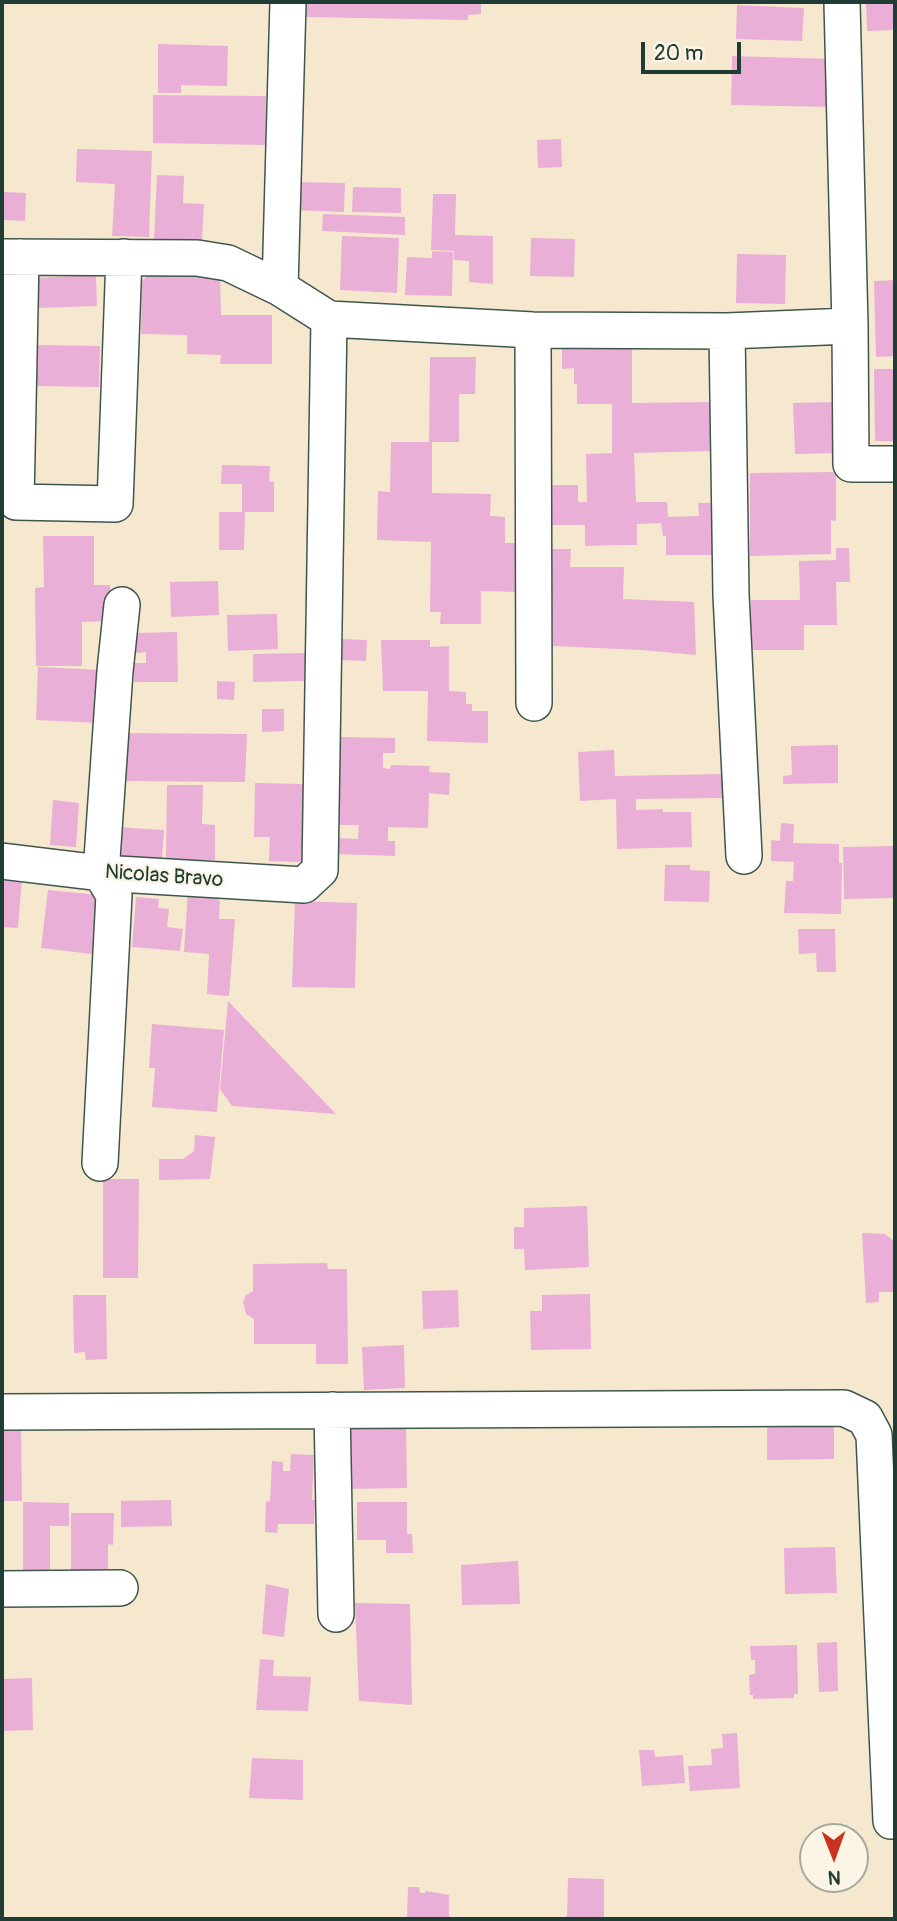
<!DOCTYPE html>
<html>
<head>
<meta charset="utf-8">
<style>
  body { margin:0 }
  #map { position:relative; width:897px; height:1921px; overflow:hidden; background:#f6e8cf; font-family:Pangolin,sans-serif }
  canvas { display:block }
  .frame { position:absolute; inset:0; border:4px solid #1f3d34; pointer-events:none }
  .north { position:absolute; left:799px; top:1823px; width:70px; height:70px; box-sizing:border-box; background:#fcf5e5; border:2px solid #a4ab9e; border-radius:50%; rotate:179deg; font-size:19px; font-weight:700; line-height:28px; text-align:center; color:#1f3d34 }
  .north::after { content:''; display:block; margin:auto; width:24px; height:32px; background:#c8321e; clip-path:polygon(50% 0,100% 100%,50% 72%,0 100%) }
  .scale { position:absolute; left:641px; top:42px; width:100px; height:32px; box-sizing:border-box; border:4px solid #1f3d34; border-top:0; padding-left:9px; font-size:21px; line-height:24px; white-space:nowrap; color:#1f3d34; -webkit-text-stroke:5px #fcf5e5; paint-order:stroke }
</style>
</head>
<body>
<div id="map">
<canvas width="897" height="1921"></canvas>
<div class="frame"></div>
<div class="north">N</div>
<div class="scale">20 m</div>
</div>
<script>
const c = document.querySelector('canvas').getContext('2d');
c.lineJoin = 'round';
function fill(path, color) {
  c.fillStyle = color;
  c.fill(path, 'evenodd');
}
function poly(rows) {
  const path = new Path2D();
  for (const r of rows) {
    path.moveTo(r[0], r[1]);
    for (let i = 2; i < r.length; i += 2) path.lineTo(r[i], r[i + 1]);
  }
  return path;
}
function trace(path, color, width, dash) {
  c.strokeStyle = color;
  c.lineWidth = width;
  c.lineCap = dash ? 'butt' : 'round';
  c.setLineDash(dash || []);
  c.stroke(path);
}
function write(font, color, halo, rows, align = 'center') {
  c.font = font + ' Pangolin,sans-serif';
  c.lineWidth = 5;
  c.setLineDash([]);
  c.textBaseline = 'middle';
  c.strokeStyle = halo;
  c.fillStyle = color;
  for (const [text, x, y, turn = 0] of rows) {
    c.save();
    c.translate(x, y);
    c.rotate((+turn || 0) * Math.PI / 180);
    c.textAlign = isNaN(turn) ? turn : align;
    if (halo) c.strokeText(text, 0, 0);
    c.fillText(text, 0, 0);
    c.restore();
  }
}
fill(poly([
  [305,2,481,2,481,14,468,15,468,20,305,17],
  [866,2,895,2,895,30,867,31],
  [737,5,804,8,802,41,736,39],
  [158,44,228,46,227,86,181,85,181,93,158,93],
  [732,56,833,59,832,107,731,105],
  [153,95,266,96,265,145,153,143],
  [561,139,562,167,538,168,537,140],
  [77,149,152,151,149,237,112,236,115,184,76,182],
  [157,175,184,176,183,203,204,204,202,241,154,239],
  [295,182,345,183,344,212,294,210],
  [353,187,401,188,401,213,352,212],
  [2,192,26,193,25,221,2,220],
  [433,194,456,194,455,235,493,236,493,284,469,282,469,261,454,260,454,251,431,250],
  [323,214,405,217,405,235,322,231],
  [342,236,399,238,397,293,340,290],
  [531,238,575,239,574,277,530,276],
  [432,251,453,252,452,296,405,295,407,257,432,258],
  [737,254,786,255,785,304,736,303],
  [96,275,97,306,37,308,35,278],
  [148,275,220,276,221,315,272,315,272,364,220,364,221,355,187,354,187,335,141,334,142,281],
  [895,280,895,356,876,357,874,281],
  [35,345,100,346,99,387,35,386],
  [604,346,632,346,632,403,712,402,712,451,634,453,636,502,667,502,668,517,699,516,698,503,716,503,719,555,666,555,666,536,663,536,661,523,637,524,637,545,622,545,585,546,585,525,547,525,550,485,578,485,578,502,587,502,586,454,612,453,612,404,577,404,577,384,574,384,574,368,562,369,562,348,604,348],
  [430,357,476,357,475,394,459,394,459,442,432,442,432,493,491,494,490,516,505,517,505,543,517,543,517,592,481,591,481,624,440,624,441,612,430,612,431,542,377,540,378,491,390,492,391,442,429,442],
  [874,369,895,369,895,441,875,441],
  [836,402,838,453,795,454,793,403],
  [222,465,270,466,269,481,274,482,274,512,245,512,244,550,219,550,219,512,242,512,242,484,221,484],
  [836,472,836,521,831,520,831,554,750,556,750,473],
  [43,536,94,536,94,585,110,585,110,621,82,622,82,666,36,666,35,588,44,587],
  [836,548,849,548,850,582,836,582,837,625,804,625,804,650,751,650,751,600,800,600,799,561,836,560],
  [550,549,571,549,570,567,624,567,623,599,694,602,696,655,641,650,553,646],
  [218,581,219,615,171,617,170,582],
  [277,614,278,649,228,651,227,615],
  [177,632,178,682,134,682,134,663,146,663,146,652,136,653,136,633],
  [339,639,367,640,366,661,339,660],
  [381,640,430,640,430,647,449,646,449,691,466,692,466,704,472,704,472,711,488,711,488,743,427,741,428,691,383,691],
  [306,653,307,681,253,682,253,654],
  [38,667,102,670,100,723,36,720],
  [217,681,235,682,234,700,217,699],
  [262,709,284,709,284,731,262,732],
  [122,733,247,734,245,782,121,781],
  [337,737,395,738,395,753,383,753,383,768,390,769,391,765,430,766,429,772,450,773,449,795,429,793,428,828,388,827,388,841,395,841,395,856,336,854,336,838,358,839,359,825,335,825],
  [838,745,838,783,783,784,783,776,792,775,791,746],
  [614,750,615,776,723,774,723,798,636,799,636,810,663,809,663,812,691,812,692,847,617,849,616,799,580,801,578,752],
  [255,783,304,784,302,862,269,861,270,837,254,837],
  [167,785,203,785,202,824,215,825,215,860,166,860],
  [53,800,79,803,76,847,50,845],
  [781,823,794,824,793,843,839,844,839,863,842,863,841,914,784,913,786,881,793,881,794,862,771,861,771,840,780,841],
  [117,827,164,830,162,859,115,857],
  [895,846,895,898,844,899,843,847],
  [665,865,690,865,690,870,710,871,709,902,664,901],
  [2,875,22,877,18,928,2,927],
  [48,890,98,895,92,954,41,948],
  [188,890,218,895,218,901,220,900,219,919,235,919,229,996,207,994,209,954,184,952],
  [136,897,159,899,158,908,169,909,167,927,183,929,180,951,132,947],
  [295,901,357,903,355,988,292,987],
  [798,929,835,929,836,972,817,972,816,953,799,954],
  [228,1001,336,1114,232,1106,220,1089],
  [152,1024,224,1030,217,1112,152,1107,155,1068,149,1068],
  [195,1135,215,1137,210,1179,159,1180,159,1159,183,1159,194,1151],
  [103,1179,139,1179,138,1278,103,1278],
  [587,1206,589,1267,525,1270,524,1249,514,1249,514,1227,524,1227,524,1208],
  [862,1233,885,1234,895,1242,895,1292,879,1292,879,1302,866,1303],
  [327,1263,328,1269,347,1269,348,1364,316,1364,316,1344,254,1344,254,1319,246,1314,243,1302,246,1295,253,1291,253,1264],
  [458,1290,459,1327,423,1329,422,1291],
  [590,1294,591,1349,531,1350,530,1311,542,1311,542,1295],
  [73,1295,106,1295,107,1359,86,1360,85,1352,74,1353],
  [404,1345,405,1388,364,1390,362,1347],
  [834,1420,834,1459,767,1460,767,1421],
  [406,1426,407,1488,345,1489,347,1427],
  [2,1430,21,1430,22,1501,2,1501],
  [291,1454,314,1455,312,1500,315,1500,314,1524,278,1524,277,1533,265,1532,266,1502,270,1501,272,1461,283,1462,283,1471,290,1471],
  [171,1500,172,1526,121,1527,121,1501],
  [23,1502,69,1503,69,1526,50,1526,50,1574,23,1573],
  [357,1502,407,1502,407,1534,412,1534,413,1553,386,1553,386,1540,357,1540],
  [71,1513,114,1513,113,1545,108,1544,108,1573,71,1573],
  [835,1547,837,1593,785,1594,784,1548],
  [518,1561,520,1604,462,1605,461,1565],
  [266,1584,289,1589,284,1637,262,1634],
  [355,1603,410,1604,412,1705,359,1701],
  [837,1642,838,1691,819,1692,817,1643],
  [797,1645,798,1694,794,1694,794,1698,753,1699,753,1695,750,1695,749,1675,755,1674,755,1660,751,1660,750,1646],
  [260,1659,274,1660,273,1676,311,1677,308,1711,256,1710],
  [32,1678,33,1730,2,1731,2,1679],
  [737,1733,740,1788,690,1791,688,1766,712,1765,711,1749,723,1748,722,1734],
  [639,1750,654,1750,655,1757,683,1755,685,1783,642,1786],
  [252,1758,303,1760,303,1800,249,1798],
  [568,1878,604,1879,604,1919,566,1919,566,1916,567,1916],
  [408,1887,419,1887,420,1893,425,1893,426,1891,449,1895,449,1919,407,1919]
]), '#e9afd6');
const minor = poly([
  [842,2,850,326,851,464,895,464],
  [2,257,197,258,228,263,280,288,329,319,533,330,727,331,850,326],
  [21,257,16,502,115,504,124,257],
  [280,288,288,2],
  [533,330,534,703],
  [727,331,731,595,744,856],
  [2,861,101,873,304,885,320,870,329,319],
  [100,1163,114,895,101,873,115,671,122,605],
  [332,1410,336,1614],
  [2,1412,844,1408,865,1418,874,1435,880,1574,895,1575],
  [880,1574,891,1821,895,1821],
  [2,1589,120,1588]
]);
trace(minor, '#3f574b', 38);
trace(minor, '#fff', 35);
write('21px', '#1f3d34', '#fcf5e5', [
  ["Nicolas Bravo",164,877,4]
]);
</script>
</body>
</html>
